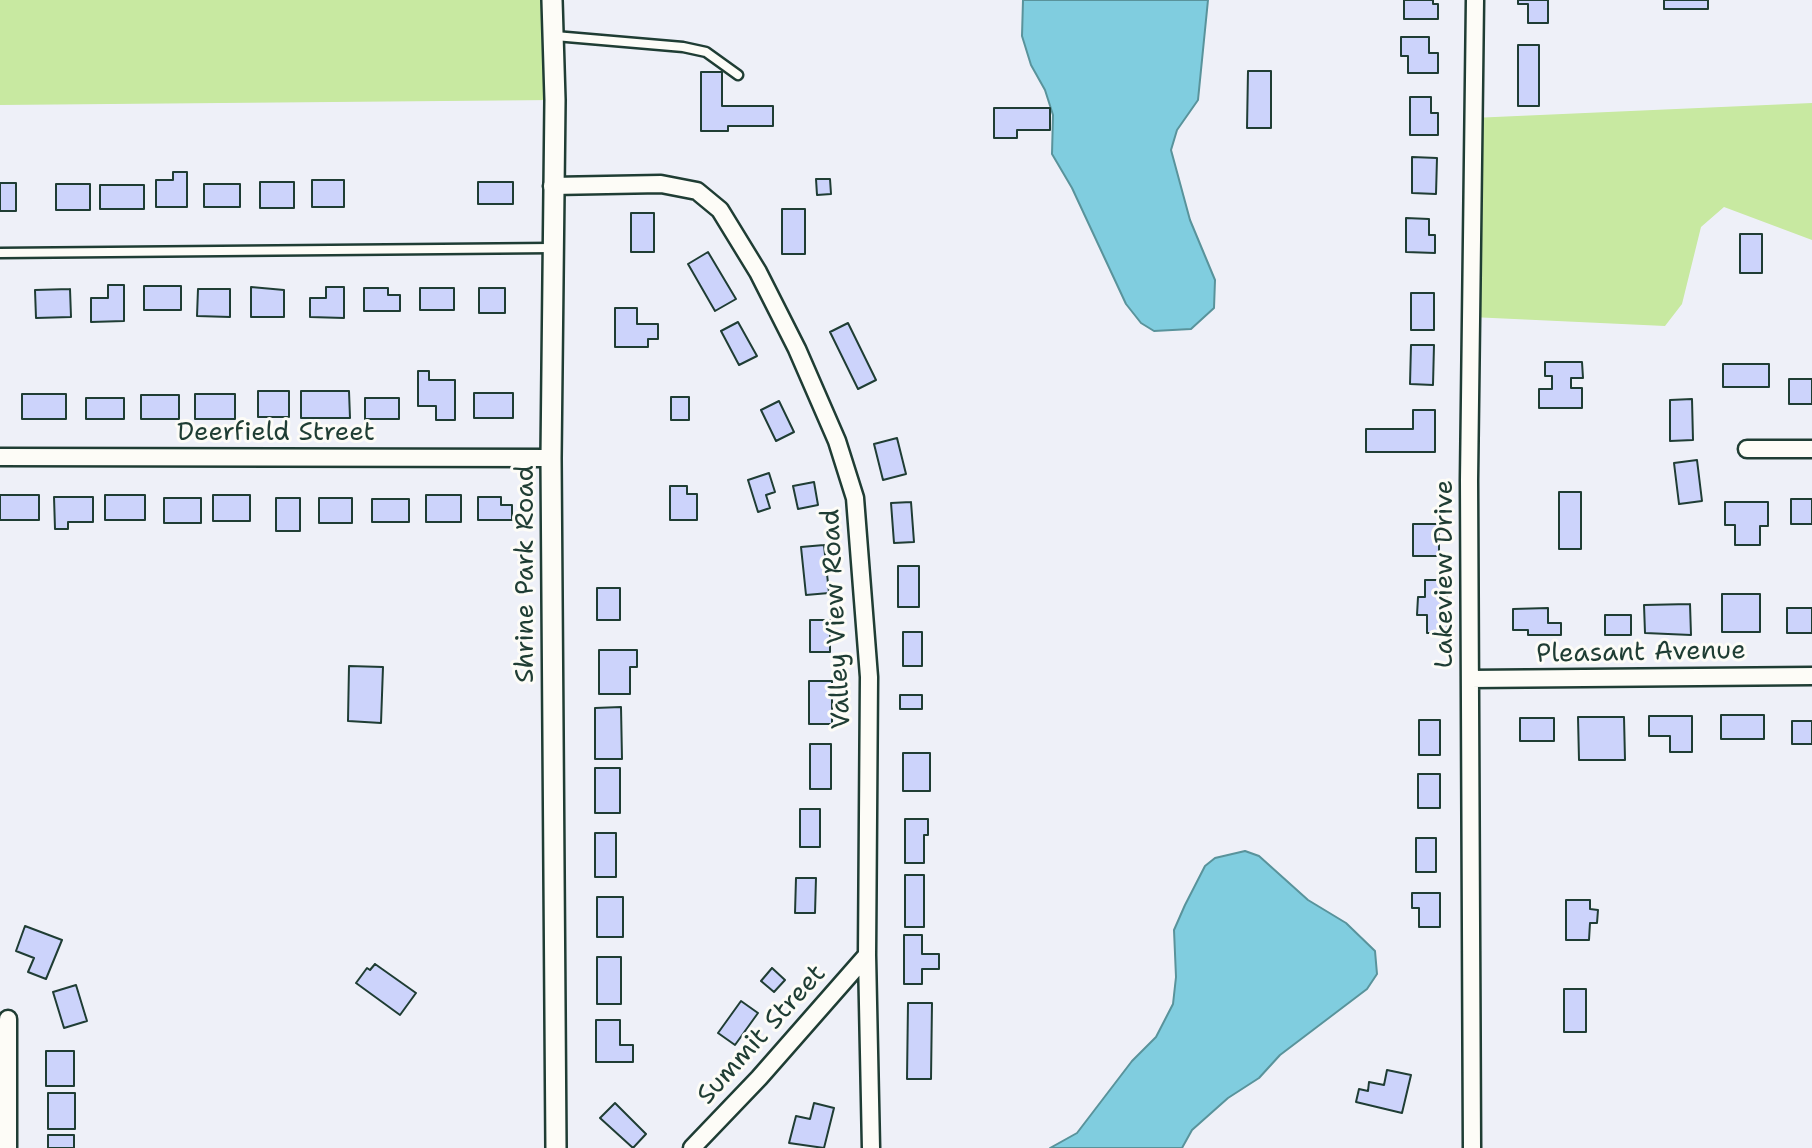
<!DOCTYPE html>
<html>
<head>
<meta charset="utf-8">
<style>
  body { margin:0 }
  canvas { display:block; background:#eef0f8 }
</style>
</head>
<body>
<canvas width="1812" height="1148"></canvas>
<script>
const c = document.querySelector('canvas').getContext('2d');
c.lineJoin = 'round';
function fill(path, color) {
  c.fillStyle = color;
  c.fill(path, 'evenodd');
}
function poly(rows) {
  const path = new Path2D();
  for (const r of rows) {
    path.moveTo(r[0], r[1]);
    for (let i = 2; i < r.length; i += 2) path.lineTo(r[i], r[i + 1]);
  }
  return path;
}
function trace(path, color, width, dash) {
  c.strokeStyle = color;
  c.lineWidth = width;
  c.lineCap = dash ? 'butt' : 'round';
  c.setLineDash(dash || []);
  c.stroke(path);
}
function write(font, color, halo, rows, align = 'center') {
  c.font = font + ' "Shantell Sans",sans-serif';
  c.lineWidth = 6;
  c.setLineDash([]);
  c.textBaseline = 'middle';
  c.strokeStyle = halo;
  c.fillStyle = color;
  for (const [text, x, y, turn = 0] of rows) {
    c.save();
    c.translate(x, y);
    c.rotate((+turn || 0) * Math.PI / 180);
    c.textAlign = isNaN(turn) ? turn : align;
    if (halo) c.strokeText(text, 0, 0);
    c.fillText(text, 0, 0);
    c.restore();
  }
}
fill(poly([
  [0,0,552,0,555,100,0,105],
  [1812,103,1812,240,1724,207,1701,227,1682,304,1665,326,1471,317,1472,118]
]), '#c8e9a1');
const water = poly([
  [1023,0,1208,0,1198,100,1177,130,1171,150,1190,220,1215,280,1214,308,1191,329,1154,331,1141,323,1126,304,1072,188,1052,154,1053,115,1045,90,1031,65,1022,36,1023,0],
  [1245,851,1259,856,1308,900,1346,923,1375,951,1377,974,1367,989,1280,1055,1259,1078,1228,1098,1192,1130,1182,1148,1050,1148,1077,1133,1132,1061,1156,1037,1173,1004,1176,977,1174,930,1185,905,1205,866,1215,858,1245,851]
]);
fill(water, '#80cddf');
trace(water, '#59939b', 2);
const building = poly([
  [1404,0,1433,0,1433,4,1438,4,1438,19,1404,19,1404,0],
  [1518,0,1548,0,1548,23,1528,23,1528,4,1518,4,1518,0],
  [1664,0,1708,0,1708,9,1664,9,1664,0],
  [1401,37,1429,37,1429,53,1438,53,1438,73,1408,73,1408,56,1401,56,1401,37],
  [1518,45,1539,45,1539,106,1518,106,1518,45],
  [1248,71,1271,71,1271,128,1247,128,1248,71],
  [701,72,722,72,722,106,773,106,773,126,728,126,728,131,701,131,701,72],
  [1410,97,1431,97,1431,113,1438,113,1438,135,1410,135,1410,97],
  [994,108,1050,108,1050,130,1017,130,1017,138,994,138,994,108],
  [1412,157,1437,158,1436,194,1412,193,1412,157],
  [173,172,187,172,187,207,156,207,156,180,173,180,173,172],
  [816,179,830,179,831,194,817,195,816,179],
  [312,180,344,180,344,207,312,207,312,180],
  [260,182,294,182,294,208,260,208,260,182],
  [478,182,513,182,513,204,478,204,478,182],
  [0,183,16,183,16,211,0,211,0,183],
  [56,184,90,184,90,210,56,210,56,184],
  [204,184,240,184,240,207,204,207,204,184],
  [100,185,144,185,144,209,100,209,100,185],
  [782,209,805,209,805,254,782,254,782,209],
  [631,213,654,213,654,252,631,252,631,213],
  [1406,218,1429,219,1429,235,1435,235,1435,253,1406,252,1406,218],
  [1740,234,1762,234,1762,273,1740,273,1740,234],
  [708,252,736,299,715,311,688,264,708,252],
  [108,285,124,285,124,321,91,322,91,298,108,298,108,285],
  [144,286,181,286,181,310,144,310,144,286],
  [251,287,284,290,284,317,251,317,251,287],
  [326,287,344,287,344,318,310,317,310,298,326,298,326,287],
  [364,288,388,288,388,295,400,295,400,311,364,311,364,288],
  [420,288,454,288,454,310,420,310,420,288],
  [479,288,505,288,505,313,479,313,479,288],
  [70,289,71,317,36,318,35,290,70,289],
  [198,289,230,289,230,317,197,316,198,289],
  [1411,293,1434,293,1434,330,1411,330,1411,293],
  [615,308,637,308,637,324,658,324,658,339,648,339,648,347,615,347,615,308],
  [738,322,757,356,739,365,721,331,738,322],
  [848,323,876,380,858,389,830,332,848,323],
  [1411,345,1434,345,1433,385,1410,384,1411,345],
  [1545,362,1582,362,1583,378,1571,378,1571,388,1582,388,1582,408,1539,408,1539,389,1552,389,1552,376,1545,376,1545,362],
  [1723,364,1769,364,1769,387,1723,387,1723,364],
  [418,371,429,371,429,380,455,380,455,420,436,420,436,406,418,406,418,371],
  [1789,379,1812,379,1812,404,1789,404,1789,379],
  [258,391,289,391,289,417,258,417,258,391],
  [301,391,349,391,350,418,301,418,301,391],
  [474,393,513,393,513,418,474,418,474,393],
  [22,394,66,394,66,419,22,419,22,394],
  [195,394,235,394,235,419,195,419,195,394],
  [141,395,179,395,179,419,141,419,141,395],
  [671,397,689,397,689,420,671,420,671,397],
  [86,398,124,398,124,419,86,419,86,398],
  [365,398,399,398,399,419,365,419,365,398],
  [1692,399,1693,440,1670,441,1670,400,1692,399],
  [779,401,794,432,776,441,761,410,779,401],
  [1413,410,1435,410,1435,452,1366,452,1366,429,1413,429,1413,410],
  [897,438,906,474,883,480,874,444,897,438],
  [1697,460,1702,501,1679,504,1674,463,1697,460],
  [769,473,775,492,766,495,770,508,758,512,748,480,769,473],
  [814,482,818,505,798,509,793,486,814,482],
  [670,486,687,486,687,494,697,494,697,520,670,520,670,486],
  [1559,492,1581,492,1581,549,1559,549,1559,492],
  [0,495,39,495,39,520,0,520,0,495],
  [105,495,145,495,145,520,105,520,105,495],
  [213,495,250,495,250,521,213,521,213,495],
  [426,495,461,495,461,522,426,522,426,495],
  [54,497,93,497,93,522,68,522,68,529,55,529,54,497],
  [478,497,501,497,501,505,512,505,512,520,478,520,478,497],
  [164,498,201,498,201,523,164,523,164,498],
  [276,498,300,498,300,531,276,531,276,498],
  [319,498,352,498,352,523,319,523,319,498],
  [372,499,409,499,409,522,372,522,372,499],
  [1791,499,1812,499,1812,524,1791,524,1791,499],
  [911,502,914,542,894,543,891,503,911,502],
  [1725,502,1768,502,1768,526,1760,526,1760,545,1735,545,1735,525,1725,525,1725,502],
  [1413,524,1439,524,1439,556,1413,556,1413,524],
  [824,545,829,593,806,595,801,547,824,545],
  [898,566,919,566,919,607,898,607,898,566],
  [1425,580,1447,580,1447,633,1427,633,1427,615,1417,615,1418,597,1425,597,1425,580],
  [597,588,620,588,620,620,597,620,597,588],
  [1722,594,1760,594,1760,632,1722,632,1722,594],
  [1690,604,1691,635,1645,633,1644,605,1690,604],
  [1548,608,1548,623,1561,623,1561,635,1528,635,1528,630,1513,630,1513,609,1548,608],
  [1787,608,1812,608,1812,633,1787,633,1787,608],
  [1605,615,1631,615,1631,635,1605,635,1605,615],
  [810,620,830,620,830,652,810,652,810,620],
  [903,632,922,632,922,666,903,666,903,632],
  [599,650,637,650,637,667,630,667,630,694,599,694,599,650],
  [349,666,383,667,381,723,348,721,349,666],
  [809,681,832,681,832,724,809,724,809,681],
  [900,695,922,695,922,709,900,709,900,695],
  [621,707,622,759,595,759,595,708,621,707],
  [1721,715,1764,715,1764,739,1721,739,1721,715],
  [1649,716,1692,716,1692,752,1670,752,1670,736,1649,736,1649,716],
  [1578,717,1624,717,1625,760,1579,760,1578,717],
  [1520,718,1554,718,1554,741,1520,741,1520,718],
  [1419,720,1440,720,1440,755,1419,755,1419,720],
  [1792,721,1812,721,1812,744,1792,744,1792,721],
  [810,744,831,744,831,789,810,789,810,744],
  [903,753,930,753,930,791,903,791,903,753],
  [595,768,620,768,620,813,595,813,595,768],
  [1418,774,1440,774,1440,808,1418,808,1418,774],
  [800,809,820,809,820,847,800,847,800,809],
  [905,819,928,819,928,835,924,835,924,863,905,863,905,819],
  [595,833,616,833,616,877,595,877,595,833],
  [1416,838,1436,838,1436,872,1416,872,1416,838],
  [905,875,924,875,924,927,905,927,905,875],
  [796,878,816,878,815,913,795,913,796,878],
  [1412,893,1440,893,1440,927,1419,927,1419,908,1412,908,1412,893],
  [597,897,623,897,623,937,597,937,597,897],
  [1566,900,1590,900,1590,909,1598,910,1597,923,1590,923,1589,940,1566,940,1566,900],
  [25,926,62,940,46,979,28,972,34,958,16,951,25,926],
  [904,935,922,935,922,954,939,954,939,969,922,969,922,984,904,984,904,935],
  [597,957,621,957,621,1004,597,1004,597,957],
  [375,964,416,993,400,1015,356,983,367,968,370,970,375,964],
  [772,968,785,980,774,992,761,981,772,968],
  [76,985,87,1021,64,1028,53,992,76,985],
  [1564,989,1586,989,1586,1032,1564,1032,1564,989],
  [741,1001,758,1013,735,1045,718,1033,741,1001],
  [908,1003,932,1003,931,1079,907,1079,908,1003],
  [596,1020,620,1020,620,1045,633,1045,633,1062,596,1062,596,1020],
  [46,1051,74,1051,74,1086,46,1086,46,1051],
  [1387,1070,1411,1075,1402,1113,1356,1102,1359,1089,1368,1091,1369,1082,1384,1085,1387,1070],
  [48,1093,75,1093,75,1129,48,1129,48,1093],
  [615,1103,646,1134,633,1148,600,1118,615,1103],
  [814,1103,834,1108,824,1148,789,1143,796,1116,810,1119,814,1103],
  [48,1135,74,1135,74,1148,48,1148,48,1135]
]);
fill(building, '#ccd3fb');
trace(building, '#1f3d34', 2);
const service = poly([
  [555,36,683,47,706,52,738,75],
  [0,253,552,248]
]);
const minor = poly([
  [552,186,661,184,697,191,720,210,758,272,797,349,837,441,855,498,869,677,867,955,871,1148],
  [1747,449,1812,449],
  [0,457,551,458],
  [1470,679,1812,676],
  [8,1148,8,1019],
  [692,1148,759,1078,867,955],
  [1472,1148,1469,480,1475,0]
]);
const tertiary = poly([
  [552,0,555,100,551,458,556,1148]
]);
trace(service, '#1f3d34', 13);
trace(minor, '#1f3d34', 21);
trace(tertiary, '#1f3d34', 24);
trace(service, '#fdfcf7', 8);
trace(minor, '#fdfcf7', 16);
trace(tertiary, '#fdfcf7', 19);
write('26px', '#1f3d34', '#fdfcf7', [
  ["Deerfield Street",276,433],
  ["Shrine Park Road",526,574,-90],
  ["Lakeview Drive",1445,574,-90],
  ["Valley View Road",837,619,-93],
  ["Pleasant Avenue",1641,653,-1],
  ["Summit Street",762,1035,-48]
]);
</script>
</body>
</html>
